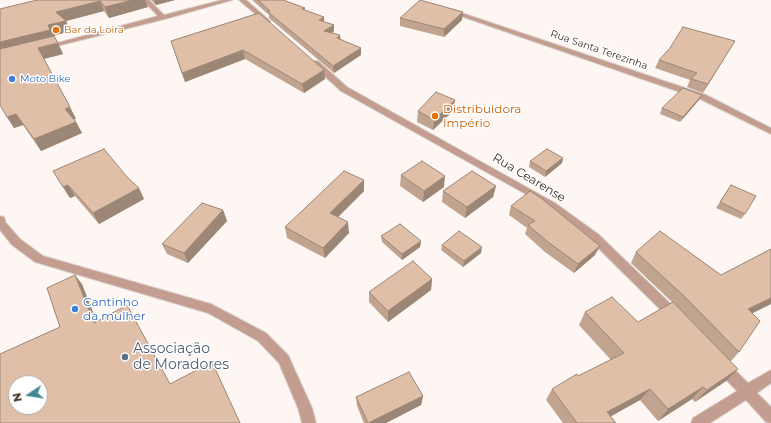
<!DOCTYPE html>
<html>
<head>
<meta charset="utf-8">
<style>
  body { margin:0 }
  #map { position:relative; width:771px; height:423px; overflow:hidden; background:#fdf6f2; font-family:Montserrat,sans-serif }
  canvas { display:block }
  .north { position:absolute; left:8px; top:375px; width:40px; height:40px; box-sizing:border-box; background:#fff; border:1px solid #b1aca9; border-radius:50%; rotate:258deg; font-size:11px; font-weight:700; line-height:16px; text-align:center; color:#3c3027 }
  .north::after { content:''; display:block; margin:auto; width:14px; height:18px; background:#438695; clip-path:polygon(50% 0,100% 100%,50% 72%,0 100%) }
</style>
</head>
<body>
<div id="map">
<canvas width="771" height="423"></canvas>
<div class="north">N</div>
</div>
<script>
const c = document.querySelector('canvas').getContext('2d');
c.lineJoin = 'round';
function poly(rows) {
  const path = new Path2D();
  for (const r of rows) {
    path.moveTo(r[0], r[1]);
    for (let i = 2; i < r.length; i += 2) path.lineTo(r[i], r[i + 1]);
  }
  return path;
}
function trace(path, color, width, dash) {
  c.strokeStyle = color;
  c.lineWidth = width;
  c.lineCap = dash ? 'butt' : 'round';
  c.setLineDash(dash || []);
  c.stroke(path);
}
function fill(path, color) {
  c.fillStyle = color;
  c.fill(path, 'evenodd');
}
function write(font, color, halo, rows, align = 'center') {
  c.font = font + ' Montserrat,sans-serif';
  c.lineWidth = 3;
  c.setLineDash([]);
  c.textBaseline = 'middle';
  c.strokeStyle = halo;
  c.fillStyle = color;
  for (const [text, x, y, turn = 0] of rows) {
    c.save();
    c.translate(x, y);
    c.rotate((+turn || 0) * Math.PI / 180);
    c.textAlign = isNaN(turn) ? turn : align;
    if (halo) c.strokeText(text, 0, 0);
    c.fillText(text, 0, 0);
    c.restore();
  }
}
const minor = poly([
  [143,0,149,0,164,15,222,0,232,0,165,19,45,49,42,47,158,16,143,0],
  [239,0,246,0,270,21,270,23,266,23,239,0],
  [449,10,453,10,706,95,771,128,771,134,700,99,449,12,449,10],
  [312,61,318,61,347,87,555,203,598,234,678,311,680,315,678,319,674,320,670,319,590,240,549,207,341,91,312,65,312,61],
  [0,216,4,217,6,223,20,239,43,256,211,304,266,333,288,355,312,408,316,423,302,423,298,408,279,363,258,341,208,313,35,262,12,245,0,230,0,216],
  [722,360,727,362,748,383,771,370,771,383,757,393,771,407,771,423,766,422,746,400,710,423,691,423,693,418,737,391,717,370,716,366,717,362,722,360]
]);
trace(minor, '#dad2cd', 2);
fill(minor, '#c39e90');
fill(poly([
  [37,0,145,0,148,7,109,18,104,11,66,21,70,31,53,36,58,43,63,54,44,59,76,119,74,119,76,122,82,133,41,151,23,125,14,128,7,117],
  [151,0,175,0,156,5],
  [252,0,283,0,305,8,305,10,324,22,334,25,334,31,332,33,361,55,334,73,269,18,269,15],
  [259,13,325,79,304,93,245,59,185,82,171,41],
  [400,18,462,20,444,37,400,26],
  [735,41,730,49,703,93,687,87,690,80,655,68,659,60],
  [702,95,699,100,680,122,660,114,662,108],
  [454,110,433,130,417,122,418,111],
  [563,158,562,163,545,177,529,167,530,161],
  [53,171,127,177,144,199,99,224,75,196,70,198],
  [401,175,444,187,423,202,400,186],
  [364,180,364,191,338,217,349,233,325,258,287,238,285,227],
  [731,185,745,214,741,219,716,208],
  [496,186,493,197,465,218,442,202,443,191],
  [511,206,595,255,574,273,545,252,525,234,527,228,509,215],
  [223,210,227,221,188,263,167,254,162,244],
  [381,236,421,241,420,247,402,260,382,242],
  [442,245,481,253,463,267,441,250],
  [771,249,771,304,752,313,739,352,731,361,726,381,695,402,692,399,658,421,640,400,611,416,616,423,563,423,546,400,552,389,611,360,579,325,585,312,638,322,673,303,631,263,636,252,721,275],
  [432,279,431,290,388,322,369,302,369,292],
  [423,396,421,405,386,423,364,423,357,406,356,397]
]), '#c0a490');
fill(poly([
  [133,0,145,0,148,7,109,18,105,7],
  [154,0,175,0,156,5],
  [100,1,104,11,66,21,70,31,53,36,0,55,0,42,48,25,56,12],
  [463,12,462,20,444,37,444,29],
  [324,17,324,24,319,20],
  [334,25,334,31,325,38,324,31],
  [340,35,341,42,337,38],
  [735,41,730,49,703,93,708,84],
  [58,43,63,54,43,59,38,48],
  [361,48,361,55,334,73,333,66],
  [243,50,245,59,185,82,182,73],
  [324,70,325,79,304,93,302,84],
  [702,95,699,100,680,122,683,117],
  [455,100,454,110,433,130,434,120],
  [70,107,76,119,71,120,65,109],
  [16,114,23,125,14,128,7,117],
  [76,122,82,133,41,151,34,139],
  [563,158,562,163,545,177,546,171],
  [445,176,444,187,423,202,424,191],
  [364,180,364,191,331,224,330,213],
  [68,185,75,196,70,198,63,187],
  [496,186,493,197,465,218,467,207],
  [139,188,144,199,99,224,93,213],
  [223,210,227,221,188,263,184,253],
  [348,222,349,233,325,258,323,248],
  [421,241,420,247,402,260,402,254],
  [600,246,595,255,574,273,578,264],
  [482,247,481,253,463,267,464,261],
  [75,275,82,284,101,332,94,323],
  [432,279,431,290,388,322,388,311],
  [771,298,771,304,739,320,748,309],
  [738,369,726,381,695,402,707,390],
  [703,387,692,399,658,421,668,409],
  [650,389,640,400,599,423,607,412],
  [423,396,421,405,386,423,368,423]
]), '#9c8676');
const building = poly([
  [37,0,133,0,105,7,100,1,56,12,66,21,48,25,50,30,0,42,0,9,37,0],
  [258,0,283,0,305,8,302,9,324,17,319,20,334,25,324,31,340,35,337,38,361,48,333,66,268,12,270,11,258,0],
  [420,0,463,12,444,29,400,18,420,0],
  [259,13,324,70,302,84,243,50,182,73,171,41,259,13],
  [683,27,735,41,708,84,691,79,697,73,659,60,670,48,683,27],
  [54,36,58,43,38,48,70,107,65,109,76,122,34,139,16,114,7,117,0,105,0,49,54,36],
  [683,88,702,95,683,117,662,108,683,88],
  [436,92,455,100,434,120,418,111,436,92],
  [104,149,127,177,139,188,93,213,68,185,63,187,53,171,104,149],
  [547,149,563,158,546,171,530,161,547,149],
  [422,161,445,176,424,191,401,175,422,161],
  [344,171,364,180,330,213,348,222,323,248,285,227,344,171],
  [472,171,496,186,467,207,443,191,472,171],
  [731,185,756,196,745,214,720,202,731,185],
  [530,191,541,198,600,246,578,264,548,242,528,225,535,221,511,206,530,191],
  [202,203,223,210,184,253,162,244,202,203],
  [400,224,421,241,402,254,381,236,400,224],
  [459,231,482,247,464,261,442,245,459,231],
  [660,231,721,275,771,249,771,298,748,309,760,321,739,352,685,297,636,252,660,231],
  [413,261,432,279,388,311,369,292,413,261],
  [75,275,94,323,127,305,170,384,212,362,240,423,0,423,0,354,60,327,47,288,75,275],
  [16,383,40,383,40,407,16,407,16,383],
  [612,297,638,322,673,302,738,369,707,390,703,387,668,409,650,389,607,412,616,423,577,423,552,389,577,374,578,376,624,353,585,312,612,297],
  [409,372,423,396,368,423,356,397,409,372]
]);
fill(building, '#dfbfa8');
trace(building, '#9c8676', 1);
for (const [x, y, r, color] of [
  [56,30,4,"#e8710a"],
  [12,79,4,"#3f7fe0"],
  [435,116,4,"#e8710a"],
  [75,309,4,"#3f7fe0"],
  [125,357,4,"#5c6f8a"]
]) {
  const dot = new Path2D();
  dot.arc(x, y, r, 0, 2 * Math.PI);
  c.fillStyle = color;
  c.fill(dot);
  trace(dot, '#fff', 1.5);
}
write('10px', '#c56008', '#fff', [
  ["Bar da Loira",64,30]
], 'left');
write('10px', '#3c3027', '#fff', [
  ["Rua Santa Terezinha",599,50,19]
]);
write('10px', '#366cbe', '#fff', [
  ["Moto Bike",20,79]
], 'left');
write('12px', '#c56008', '#fff', [
  ["Distribuidora",443,109],
  ["Império",443,123]
], 'left');
write('12px', '#3c3027', '#fff', [
  ["Rua Cearense",529,178,31]
]);
write('12px', '#366cbe', '#fff', [
  ["Cantinho",83,302],
  ["da mulher",83,316]
], 'left');
write('14px', '#4e5e75', '#fff', [
  ["Associação",133,349],
  ["de Moradores",133,365]
], 'left');
</script>
</body>
</html>
